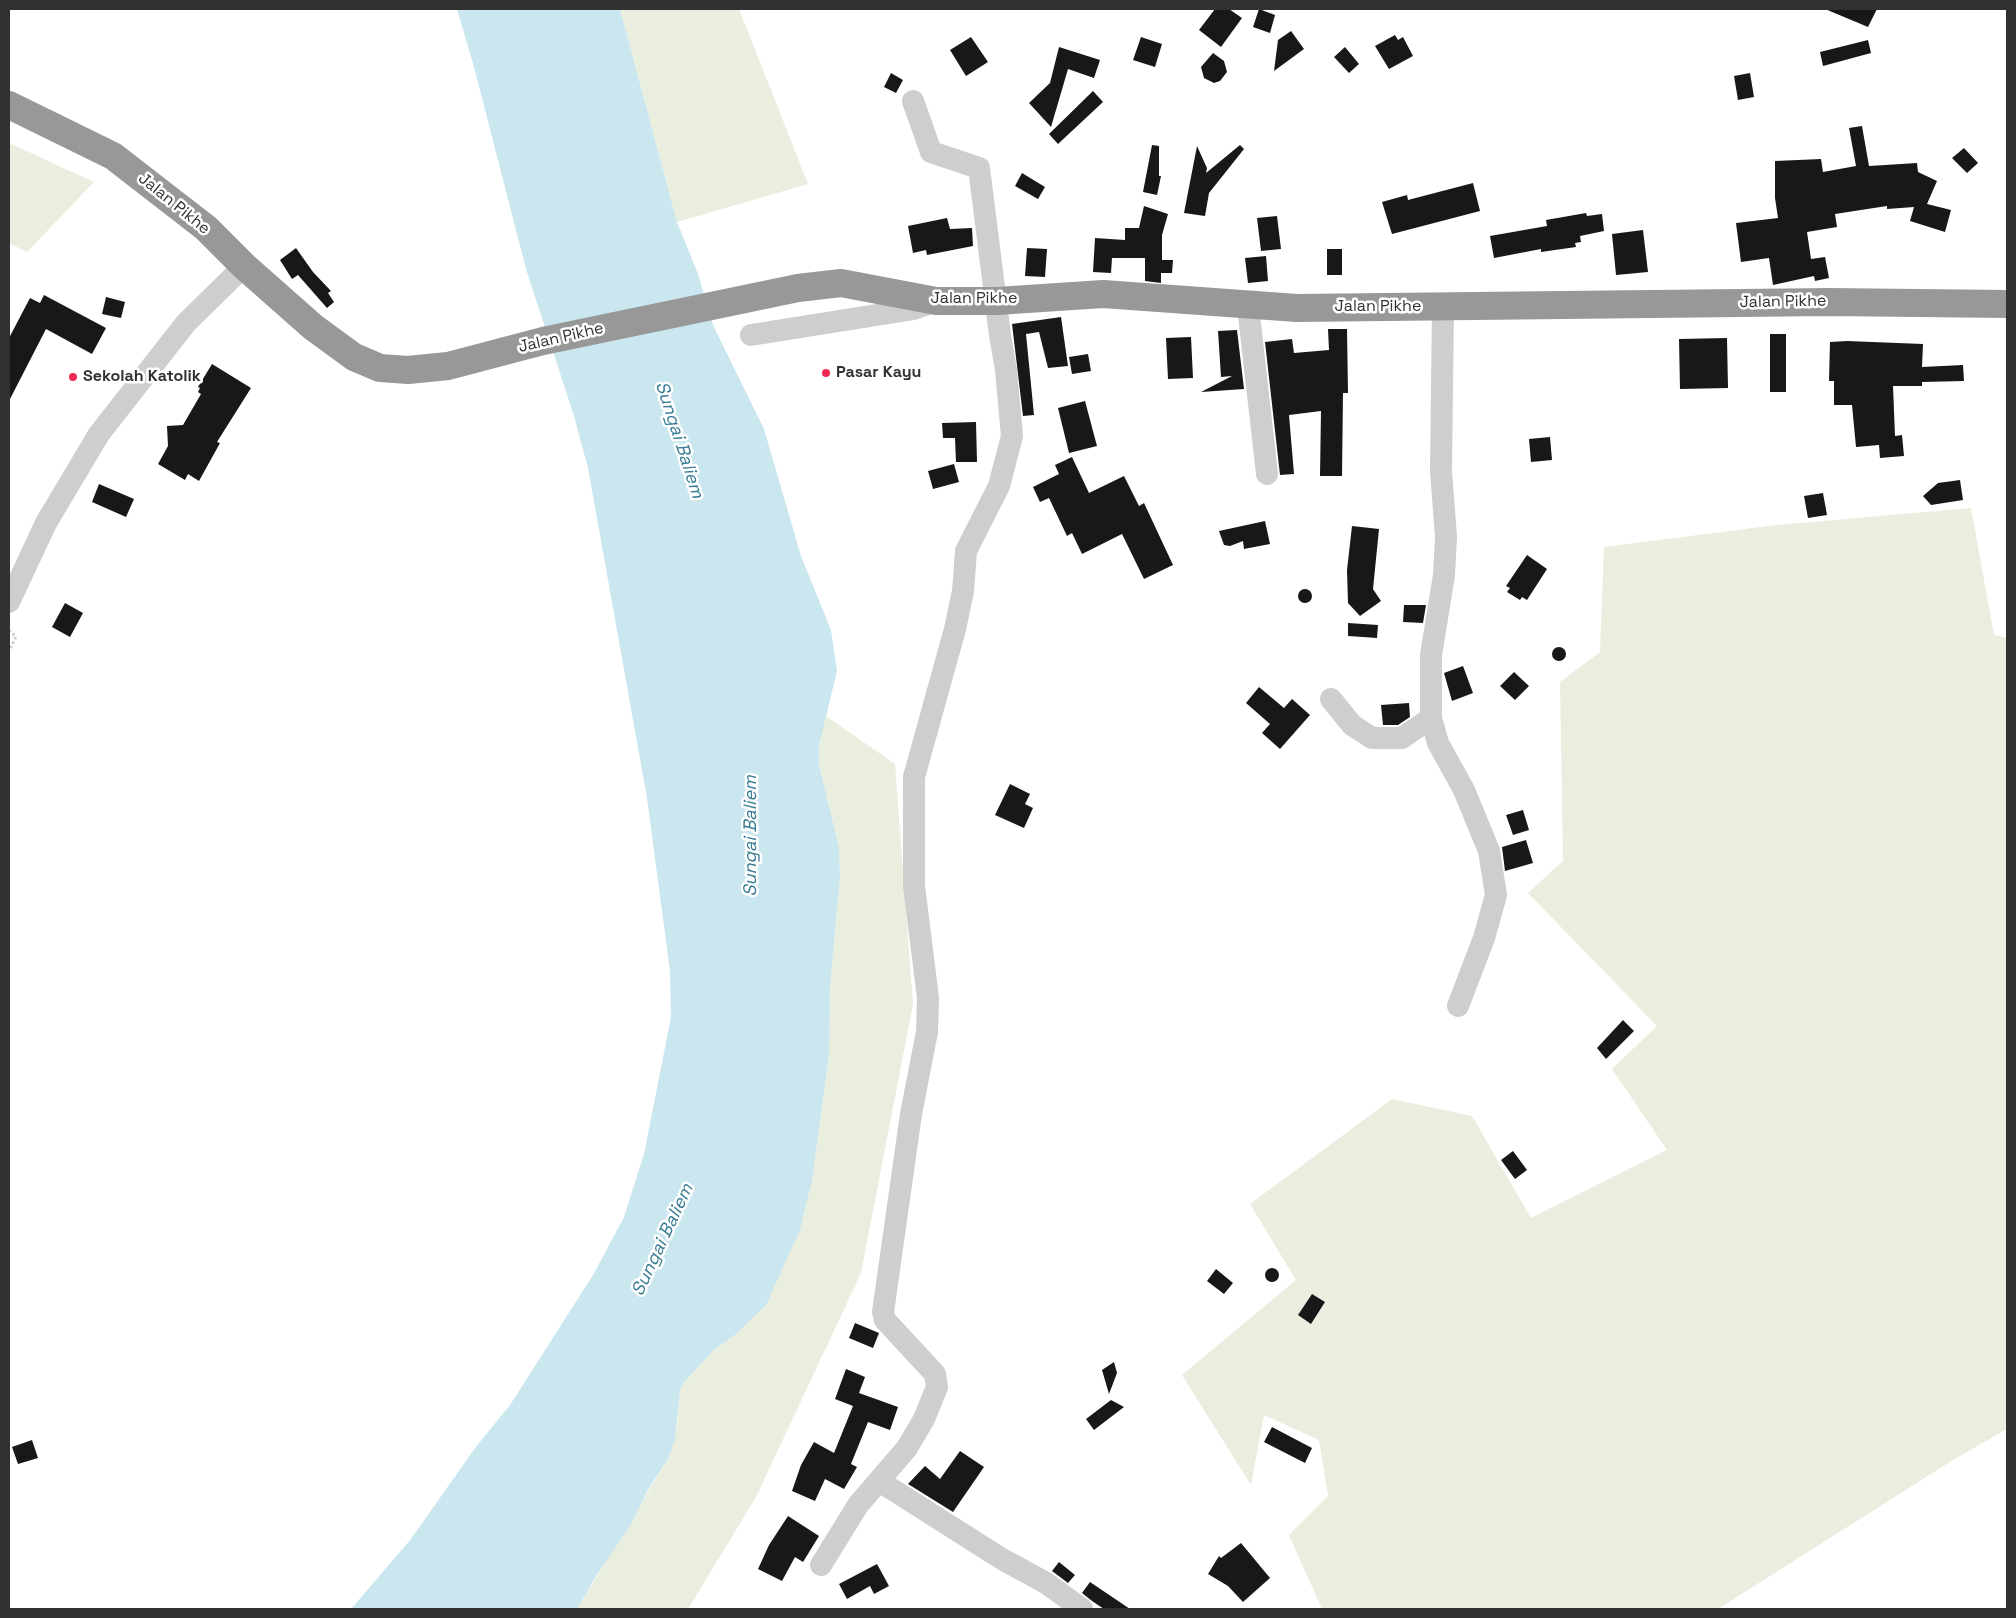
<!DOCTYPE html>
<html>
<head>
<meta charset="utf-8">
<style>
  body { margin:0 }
  #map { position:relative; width:2016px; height:1618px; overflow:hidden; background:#fff; font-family:"Space Grotesk",sans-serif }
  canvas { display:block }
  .frame { position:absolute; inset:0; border:10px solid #313131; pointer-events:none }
</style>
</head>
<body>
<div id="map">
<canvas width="2016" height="1618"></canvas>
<div class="frame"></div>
</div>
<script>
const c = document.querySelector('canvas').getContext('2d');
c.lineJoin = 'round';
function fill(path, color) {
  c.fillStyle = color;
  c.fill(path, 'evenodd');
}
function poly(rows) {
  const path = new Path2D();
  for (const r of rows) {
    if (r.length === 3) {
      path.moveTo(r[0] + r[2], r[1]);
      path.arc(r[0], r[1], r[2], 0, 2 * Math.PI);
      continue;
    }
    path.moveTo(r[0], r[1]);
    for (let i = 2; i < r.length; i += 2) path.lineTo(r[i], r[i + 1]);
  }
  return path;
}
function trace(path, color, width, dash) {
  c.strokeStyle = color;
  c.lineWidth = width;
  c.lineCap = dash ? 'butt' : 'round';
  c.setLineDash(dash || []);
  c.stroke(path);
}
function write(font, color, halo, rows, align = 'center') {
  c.font = font + ' "Space Grotesk",sans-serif';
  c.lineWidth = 5;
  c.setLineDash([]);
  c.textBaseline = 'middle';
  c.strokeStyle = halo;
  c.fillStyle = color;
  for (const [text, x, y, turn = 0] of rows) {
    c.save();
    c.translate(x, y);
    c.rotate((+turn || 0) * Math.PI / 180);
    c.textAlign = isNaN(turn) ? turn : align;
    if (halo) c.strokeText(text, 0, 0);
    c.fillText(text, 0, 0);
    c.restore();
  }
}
fill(poly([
  [620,9,739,9,808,184,677,222],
  [9,143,94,182,27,252,9,243],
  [1971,508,1994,635,2007,638,2007,1429,1953,1460,1718,1609,1322,1609,1289,1535,1328,1496,1319,1440,1264,1415,1251,1485,1182,1375,1296,1280,1250,1204,1392,1099,1472,1116,1531,1218,1667,1150,1612,1069,1657,1026,1528,893,1563,861,1560,682,1600,652,1604,547,1777,525],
  [826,716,895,764,913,1004,861,1273,756,1497,688,1609,577,1609,669,1457,677,1426,680,1391,684,1382,715,1349,735,1335,785,1260,800,1230,812,1181,829,1056,830,987,840,877,839,847,819,765,819,746]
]), '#e9eede');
fill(poly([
  [457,9,620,9,677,222,698,274,713,325,764,429,801,556,831,630,837,671,819,746,819,765,839,847,840,877,830,987,829,1056,812,1181,800,1230,766,1305,735,1335,715,1349,684,1382,680,1391,675,1439,669,1457,648,1490,630,1526,598,1573,577,1609,351,1609,411,1539,475,1448,510,1405,593,1275,624,1217,644,1154,671,1017,670,971,647,798,588,468,574,416,526,269,474,67]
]), '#cae6ef');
fill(poly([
  [1215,9,1229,9,1242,18,1221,47,1199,30],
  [1259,9,1275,15,1270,33,1253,27],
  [1825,9,1877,9,1868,27],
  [1291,31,1304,49,1274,71,1278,40],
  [1395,35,1398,40,1403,37,1413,56,1389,69,1375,46],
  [971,37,988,62,966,76,950,50],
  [1141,37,1162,44,1155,67,1133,60],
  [1868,40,1871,53,1823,66,1820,52],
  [1059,47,1100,60,1094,78,1068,69,1051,127,1029,103,1050,83],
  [1345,47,1359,64,1349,73,1334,57],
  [1213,53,1224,61,1227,72,1220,81,1214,83,1204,78,1201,67],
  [891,73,903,80,896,93,884,87],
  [1750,73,1754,97,1738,100,1734,76],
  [1093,91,1103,102,1058,144,1049,134],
  [1862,126,1869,166,1917,163,1918,172,1937,181,1927,204,1951,210,1945,232,1910,221,1914,207,1887,209,1887,206,1835,214,1837,227,1807,232,1811,259,1825,257,1829,278,1815,281,1814,276,1773,285,1769,258,1741,262,1736,223,1778,218,1775,198,1775,161,1821,159,1823,172,1856,166,1849,128],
  [1152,145,1159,146,1159,176,1161,176,1157,195,1143,192],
  [1240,145,1244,149,1209,193,1205,216,1184,213,1197,146,1207,168,1206,173],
  [1964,148,1978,163,1967,173,1952,158],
  [1022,173,1045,187,1038,199,1015,186],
  [1473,183,1480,211,1392,234,1382,202,1407,195,1408,200],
  [1144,206,1168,214,1162,235,1162,260,1173,260,1172,273,1161,273,1161,283,1145,281,1145,258,1112,258,1111,273,1093,272,1095,238,1125,240,1125,228,1139,228],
  [1586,213,1587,216,1602,214,1604,231,1580,236,1581,242,1575,243,1576,247,1541,252,1541,249,1494,258,1490,236,1547,226,1546,220],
  [1277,216,1281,249,1261,251,1257,218],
  [947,218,950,229,972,228,973,246,927,255,926,250,913,253,908,226],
  [1643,230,1648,272,1616,275,1612,234],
  [296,248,313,272,331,291,328,293,334,302,327,308,298,275,292,279,280,260],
  [1027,248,1047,249,1045,277,1025,276],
  [1327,249,1342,249,1342,275,1327,275],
  [1266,256,1268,281,1248,283,1245,258],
  [44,295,106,328,92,354,46,329,9,401,9,338,30,298,40,303],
  [106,297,125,302,121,318,102,314],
  [1061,317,1068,366,1048,368,1039,332,1026,334,1034,415,1023,416,1012,324],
  [1328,329,1347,329,1348,393,1343,393,1342,476,1320,476,1321,411,1289,415,1294,474,1280,475,1265,342,1292,339,1294,353,1329,350],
  [1237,330,1244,389,1201,392,1232,376,1221,377,1218,331],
  [1770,334,1786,334,1786,392,1770,392],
  [1191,337,1193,378,1168,379,1166,338],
  [1727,338,1728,388,1680,389,1679,339],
  [1847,341,1923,344,1922,367,1963,365,1964,381,1922,382,1922,386,1893,386,1895,436,1902,435,1904,456,1880,458,1879,445,1856,447,1852,405,1834,405,1834,381,1829,381,1830,342],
  [1088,354,1091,371,1072,374,1069,357],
  [212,364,251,388,217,442,220,443,199,481,188,474,185,480,158,464,168,446,167,426,183,425,201,394,198,392,200,388,198,387],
  [1085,401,1097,446,1069,453,1058,408],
  [976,422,977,462,956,462,955,438,943,438,942,423],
  [1550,437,1552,460,1531,462,1529,439],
  [1072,457,1089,493,1124,476,1139,506,1144,503,1173,565,1144,579,1122,534,1082,554,1072,533,1067,536,1049,498,1040,502,1033,487,1059,474,1055,465],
  [954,464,959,482,933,489,928,471],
  [1960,480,1963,500,1931,505,1923,496,1938,483],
  [99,484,134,499,126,517,92,502],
  [1823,493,1827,515,1808,518,1804,496],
  [1265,521,1270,544,1244,549,1243,541,1230,546,1224,545,1219,531],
  [1352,526,1379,529,1373,589,1381,601,1360,616,1348,603,1347,570],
  [1527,555,1547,569,1527,600,1522,597,1520,600,1507,592,1510,588,1506,586],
  [1305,596,7],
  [65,603,83,613,70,637,52,627],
  [1404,605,1426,605,1423,623,1403,622],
  [1348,623,1378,625,1377,638,1348,636],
  [1559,654,7],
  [1463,666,1473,693,1452,701,1444,673],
  [1514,672,1529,686,1515,700,1500,686],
  [1259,687,1284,708,1292,699,1310,715,1280,749,1262,733,1270,724,1246,703],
  [1409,703,1410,717,1398,725,1383,725,1381,705],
  [1010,784,1030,794,1025,804,1033,808,1024,828,995,815],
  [1523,810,1529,830,1513,835,1506,815],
  [1526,840,1533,863,1505,871,1502,847],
  [1623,1020,1634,1031,1606,1059,1597,1048],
  [1513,1151,1527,1170,1515,1179,1501,1160],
  [1272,1275,7],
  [1216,1269,1233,1283,1224,1294,1207,1281],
  [1312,1294,1325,1302,1311,1324,1298,1315],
  [855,1323,879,1333,873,1348,849,1338],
  [1114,1362,1117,1373,1109,1394,1102,1370],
  [846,1369,865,1377,859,1393,898,1407,890,1430,868,1422,851,1464,857,1467,844,1489,825,1479,815,1501,792,1491,801,1465,814,1442,834,1453,853,1406,835,1399],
  [1111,1400,1124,1407,1094,1430,1086,1419],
  [1272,1427,1312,1448,1305,1463,1264,1442],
  [32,1440,38,1458,18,1464,12,1447],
  [960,1451,984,1467,953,1512,908,1484,925,1466,940,1479],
  [788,1516,819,1536,803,1562,795,1557,782,1581,758,1569,769,1545],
  [1241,1543,1270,1578,1243,1602,1228,1586,1208,1574,1219,1556,1221,1558],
  [1059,1562,1075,1575,1068,1583,1052,1571],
  [877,1564,889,1586,874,1594,870,1586,847,1599,839,1584],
  [1090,1582,1130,1609,1104,1609,1092,1601,1082,1593]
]), '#181818');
trace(poly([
  [9,630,16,637,9,651]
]), '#cecece', 3, [2.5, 2.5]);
trace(poly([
  [1248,306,1267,474],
  [1443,307,1441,471,1446,537,1444,575,1431,655,1431,718,1438,743,1464,790,1489,851,1496,895,1484,938,1458,1006],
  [751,335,914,309,936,301],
  [9,602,46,523,99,434,186,323,244,266],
  [1331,699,1352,725,1372,738,1402,738,1431,718],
  [879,1481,1002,1559,1046,1583,1082,1609],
  [821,1565,858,1505,907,1448,924,1419,937,1387,935,1374,885,1320,883,1312,911,1114,927,1032,928,998,914,886,914,777,955,629,963,591,966,551,999,486,1012,436,1006,370,1000,335,979,168,931,152,913,101]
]), '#cecece', 22);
trace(poly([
  [9,105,113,156,206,228,244,266,313,327,354,357,380,368,408,370,448,366,543,341,798,288,841,283,936,301,997,301,1103,294,1297,308,1829,302,2007,304]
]), '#989898', 28);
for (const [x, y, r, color] of [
  [826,373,5,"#f02a55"],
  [73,377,5,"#f02a55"]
]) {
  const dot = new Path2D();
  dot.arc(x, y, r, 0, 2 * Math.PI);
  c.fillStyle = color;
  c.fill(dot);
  trace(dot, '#fff', 2);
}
write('16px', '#313131', '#fff', [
  ["Jalan Pikhe",174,204,39],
  ["Jalan Pikhe",974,299],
  ["Jalan Pikhe",1783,302,-1],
  ["Jalan Pikhe",1378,307],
  ["Jalan Pikhe",561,338,-13]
]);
write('bold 16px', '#313131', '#fff', [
  ["Pasar Kayu",836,373],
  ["Sekolah Katolik",83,377]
], 'left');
write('italic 18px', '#367b92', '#fff', [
  ["Sungai Baliem",679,440,72],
  ["Sungai Baliem",751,836,-90],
  ["Sungai Baliem",663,1240,-65]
]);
</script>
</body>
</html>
